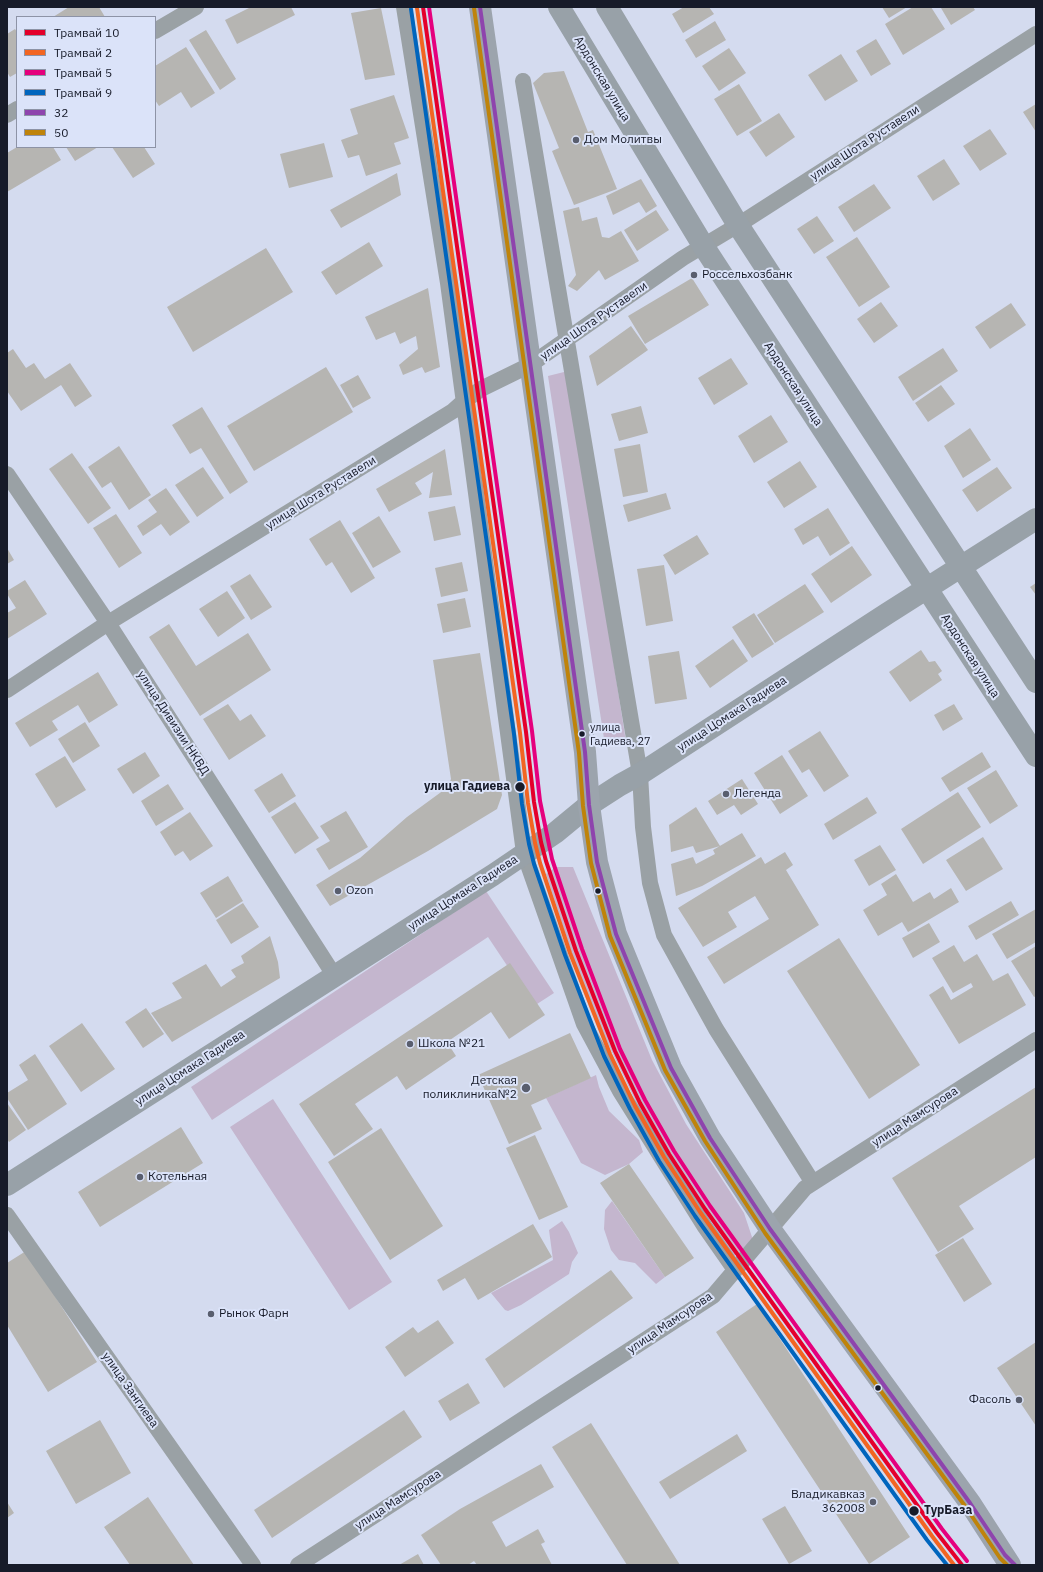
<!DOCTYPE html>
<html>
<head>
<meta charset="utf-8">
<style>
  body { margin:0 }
  #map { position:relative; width:1043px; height:1572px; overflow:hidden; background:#d4dbef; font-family:"IBM Plex Sans",sans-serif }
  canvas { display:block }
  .frame { position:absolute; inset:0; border:8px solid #171b29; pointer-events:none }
  .legend { position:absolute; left:16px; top:16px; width:140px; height:132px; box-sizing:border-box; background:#dbe3f9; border:1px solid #8d93a6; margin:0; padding:5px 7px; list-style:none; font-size:12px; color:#171b29 }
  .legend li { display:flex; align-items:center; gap:8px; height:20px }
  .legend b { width:20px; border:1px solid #8d93a6 }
</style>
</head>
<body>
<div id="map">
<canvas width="1043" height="1572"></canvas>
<div class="frame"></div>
<ul class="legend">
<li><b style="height:5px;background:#e4002b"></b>Трамвай 10</li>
<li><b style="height:5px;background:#f26522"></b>Трамвай 2</li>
<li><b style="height:5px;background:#e5007d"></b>Трамвай 5</li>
<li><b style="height:5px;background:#0065bd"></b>Трамвай 9</li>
<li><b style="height:5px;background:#8e44ad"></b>32</li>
<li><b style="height:5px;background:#bf830a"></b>50</li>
</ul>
</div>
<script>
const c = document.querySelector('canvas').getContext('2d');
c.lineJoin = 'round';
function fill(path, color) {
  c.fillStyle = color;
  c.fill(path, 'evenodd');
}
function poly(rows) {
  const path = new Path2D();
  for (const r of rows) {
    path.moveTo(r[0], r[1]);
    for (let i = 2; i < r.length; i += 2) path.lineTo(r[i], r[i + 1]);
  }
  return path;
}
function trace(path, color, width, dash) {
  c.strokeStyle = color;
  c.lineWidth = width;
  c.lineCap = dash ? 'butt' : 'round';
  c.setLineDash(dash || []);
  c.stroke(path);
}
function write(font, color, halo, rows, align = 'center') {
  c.font = font + ' "IBM Plex Sans",sans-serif';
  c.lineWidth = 4;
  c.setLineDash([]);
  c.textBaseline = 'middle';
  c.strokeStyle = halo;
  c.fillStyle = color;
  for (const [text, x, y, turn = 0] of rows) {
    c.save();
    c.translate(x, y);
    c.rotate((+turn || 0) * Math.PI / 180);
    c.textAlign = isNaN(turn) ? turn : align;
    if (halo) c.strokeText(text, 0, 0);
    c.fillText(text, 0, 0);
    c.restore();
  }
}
fill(poly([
  [568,371,626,742,605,745,548,376],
  [556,867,573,867,652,1060,686,1124,744,1213,753,1240,743,1251,733,1256,640,1110,587,1000,546,874],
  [486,891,554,993,534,1006,488,937,212,1120,191,1087],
  [596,1075,599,1087,609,1111,639,1140,643,1152,629,1164,605,1175,581,1163,546,1098],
  [273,1099,392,1282,349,1310,230,1127],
  [612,1201,665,1277,656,1284,635,1263,619,1260,611,1250,604,1229,605,1210],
  [562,1221,569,1232,578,1253,572,1262,569,1274,521,1305,508,1311,505,1310,491,1293,553,1260,549,1230]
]), '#c4b6ce');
fill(poly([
  [69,7,99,7,105,17,53,17],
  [251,7,291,7,295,15,237,44,225,20],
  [684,7,709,7,714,14,683,33,672,14],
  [882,7,907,7,889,18],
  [913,7,931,7,945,29,903,55,885,24],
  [942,7,973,7,975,10,951,25,941,8],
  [381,8,395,75,365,80,351,13],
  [715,21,726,40,696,58,685,40],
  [15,29,17,32,17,73,10,77,7,72,7,34],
  [206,30,236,79,220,90,189,40],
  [876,39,891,64,871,76,856,51],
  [186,47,215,93,191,108,181,92,159,106,155,100,155,66],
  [729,48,746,73,719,91,702,66],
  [841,54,858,81,825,101,808,75],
  [564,71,588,132,593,130,617,189,574,205,552,151,559,148,533,83,544,73],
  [739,84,762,121,737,136,714,99],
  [394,95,409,138,394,143,401,164,366,176,359,155,348,158,341,140,358,134,350,109],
  [1036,104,1036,132,1023,112],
  [779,113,795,137,766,157,749,132],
  [990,129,1007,154,980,171,963,146],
  [324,143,333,177,289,188,280,154],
  [17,147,53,147,61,160,7,192,7,153],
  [66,147,98,147,75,161],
  [112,147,144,147,155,164,133,178],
  [944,159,960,184,933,201,917,176],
  [397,173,401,195,341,228,330,210],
  [641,179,657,206,646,213,639,202,613,215,606,196],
  [874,184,891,208,854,232,838,207],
  [579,207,582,221,597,217,602,237,609,238,621,231,639,261,605,280,599,270,577,291,568,286,576,275,563,211],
  [656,210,669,230,637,251,624,230],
  [817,216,834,241,814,254,797,229],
  [857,237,890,287,859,307,826,257],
  [369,242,383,266,336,295,321,272],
  [266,248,293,292,193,352,167,307],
  [692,278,709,305,645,344,628,316],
  [428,288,440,367,425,373,422,367,403,375,399,365,418,349,416,336,400,344,395,332,376,340,365,317],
  [881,302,898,326,874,343,857,319],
  [1011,303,1026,325,990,349,975,327],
  [631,326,648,350,597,386,589,356],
  [943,348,958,371,913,401,898,377],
  [13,349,26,368,34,363,45,379,70,363,92,396,75,407,61,385,21,411,7,391,7,353],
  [731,358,748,384,714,405,698,378],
  [326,367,353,412,254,471,227,426],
  [358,375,371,398,353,408,340,385],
  [941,385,955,404,928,422,915,403],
  [641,406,648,433,619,441,611,414],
  [202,407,248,482,230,494,201,448,190,454,172,425],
  [771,415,788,442,754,463,738,436],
  [970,428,991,460,963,478,944,446],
  [640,444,648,492,623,497,614,449],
  [119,446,151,495,129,510,111,482,102,488,88,467],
  [445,449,452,495,429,498,433,472,415,483,422,494,389,512,376,489],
  [72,453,111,508,88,524,49,469],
  [800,461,817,487,784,508,767,482],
  [203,467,224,498,197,517,175,485],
  [997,467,1012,488,977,512,962,490],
  [166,488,190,522,170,536,161,524,143,536,137,526,157,512,148,500],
  [666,493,671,509,628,522,623,505],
  [455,506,461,535,434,541,428,512],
  [828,508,850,543,830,556,818,536,803,545,794,529],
  [116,514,142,553,119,568,93,528],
  [379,516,401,552,373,568,352,533],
  [340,520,375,578,351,593,332,562,326,566,309,539],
  [697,535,709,554,675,575,663,555],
  [852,546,872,575,831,603,811,574],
  [7,548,14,560,7,564],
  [462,562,468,591,441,597,435,568],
  [664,565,673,621,646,626,637,569],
  [250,574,272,607,251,620,230,586],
  [25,580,47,614,7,639,7,613,16,608,7,594,7,591],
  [1036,583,1036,595,1030,587],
  [805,584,824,612,775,643,757,615],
  [227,591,245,618,218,637,199,609],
  [465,598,471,627,443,633,437,604],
  [754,613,774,644,752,658,732,627],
  [169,624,196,666,248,633,271,670,200,716,149,637],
  [733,639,748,661,710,688,695,666],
  [921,650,929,662,935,661,942,671,938,674,942,680,910,702,889,672],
  [679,651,687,699,655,704,648,656],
  [480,653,502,795,497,809,428,851,330,906,316,885,360,858,407,817,448,787,451,779,433,660],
  [98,672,118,705,89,723,78,705,52,721,58,730,30,747,15,723],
  [228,704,240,721,251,714,266,736,229,760,203,719],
  [954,704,963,719,943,731,934,715],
  [85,722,100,746,73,763,58,739],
  [820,731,849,776,824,792,809,769,802,773,788,751],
  [145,752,160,776,133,794,117,769],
  [982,752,991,767,950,792,941,778],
  [782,755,808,796,780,814,754,773],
  [65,756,86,790,56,808,35,774],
  [996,770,1018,806,990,824,967,788],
  [282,773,296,796,269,813,254,790],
  [742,779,758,804,741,815,734,805,717,815,708,801],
  [168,784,184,809,156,826,141,801],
  [958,792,981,827,923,864,901,829],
  [867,797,877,813,833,840,824,824],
  [295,802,319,838,295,854,271,817],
  [696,807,720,846,696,853,693,846,671,852,669,825],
  [346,811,368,847,329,870,316,849,330,841,320,826],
  [190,812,213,846,190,861,183,851,175,856,160,832],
  [742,833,756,856,702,886,676,896,671,864,693,857,696,864,715,854,713,850],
  [983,837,1003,869,966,891,946,860],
  [880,845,896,870,869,886,854,860],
  [785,852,793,865,786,870,819,925,724,984,707,957,769,919,755,896,728,912,737,927,703,947,678,908,761,857,765,864],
  [896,874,913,902,930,892,934,899,951,888,959,902,908,932,902,922,878,936,863,910,887,895,881,884],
  [228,876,243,901,216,918,200,893],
  [1011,901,1019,915,976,940,968,926],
  [243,903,259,927,231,944,216,920],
  [1036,909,1036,942,1007,959,992,934],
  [929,923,940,942,913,958,902,938],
  [270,936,278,962,280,978,172,1042,151,1013,182,998,172,983,206,964,221,987,236,977,231,970,244,963,241,956],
  [839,938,920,1065,869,1099,787,971],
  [954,945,964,962,977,954,993,981,1008,973,1026,1005,959,1044,929,995,943,986,951,1000,973,987,971,983,953,993,932,958],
  [1036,946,1036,996,1034,997,1011,961],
  [510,963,545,1015,509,1039,491,1012,447,1042,456,1056,406,1090,397,1076,355,1104,373,1129,334,1156,299,1104],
  [146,1008,164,1034,143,1048,125,1022],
  [82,1023,115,1069,81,1092,49,1046],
  [570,1033,591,1078,531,1105,542,1129,509,1144,478,1075],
  [35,1054,67,1104,28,1130,7,1098,7,1093,28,1080,19,1065],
  [1036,1087,1036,1157,959,1206,974,1229,938,1252,892,1178],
  [7,1103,26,1130,9,1142,7,1139],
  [181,1127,203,1163,100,1227,78,1192],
  [381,1128,443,1226,390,1260,328,1162],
  [535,1135,568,1207,539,1220,506,1148],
  [629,1164,694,1258,665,1277,600,1183],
  [533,1224,552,1257,478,1300,465,1278,443,1291,437,1280],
  [963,1238,992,1284,964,1302,935,1255],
  [26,1251,97,1362,48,1392,7,1325,7,1263],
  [611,1270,633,1298,504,1388,485,1359],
  [757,1304,910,1537,869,1564,716,1332],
  [438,1320,454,1343,405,1377,385,1347,413,1327,418,1333],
  [1036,1342,1036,1426,997,1368],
  [468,1383,480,1403,450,1421,438,1401],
  [404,1410,422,1437,272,1538,254,1510],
  [100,1420,131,1473,76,1504,46,1451],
  [591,1423,680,1565,627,1565,552,1447],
  [737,1434,747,1451,670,1499,659,1482],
  [541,1464,554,1487,492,1522,506,1547,538,1529,545,1542,541,1544,552,1565,477,1565,474,1561,468,1565,441,1565,421,1535,460,1509],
  [148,1497,194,1565,130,1565,104,1527],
  [7,1502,14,1513,7,1518],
  [785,1506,812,1551,789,1564,762,1519],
  [418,1554,424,1565,399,1565]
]), '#b6b5b2');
trace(poly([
  [404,7,448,283,524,853,584,1024,620,1091,705,1227,735,1270],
  [155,31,196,7],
  [523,81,640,774,643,827,650,883,664,935,716,1029,813,1183],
  [7,115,17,109],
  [7,474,108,623,334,975],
  [7,690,108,623,453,411,463,402,481,389,530,365,683,258,738,225,1036,34],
  [7,1215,253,1565],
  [298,1565,713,1296,805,1188,1036,1040]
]), '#9aa1a5', 16);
trace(poly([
  [559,7,704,247,1036,756],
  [607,7,738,225,1036,682],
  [7,1185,493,875,555,833,589,805,620,785,640,774,888,613,1036,519]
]), '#98a1a8', 22);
trace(poly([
  [480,7,585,752,589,805,597,862,616,934,671,1068,710,1138,770,1229,970,1503,1010,1565]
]), '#9ca4ad', 22);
trace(poly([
  [480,7,585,752,589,805,597,862,616,934,671,1068,710,1138,770,1229,970,1503,1005,1555,1015,1565]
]), '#8e44ad', 4);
trace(poly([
  [474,8,579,753,583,806,591,863,610,936,665,1070,705,1141,765,1233,965,1506,1000,1558,1007,1565]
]), '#bf830a', 4);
trace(poly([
  [423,7,526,732,534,802,541,842,546,861,576,951,615,1051,640,1103,669,1154,705,1209,937,1533,962,1565]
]), '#e4002b', 4);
trace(poly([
  [417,8,520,733,528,803,535,843,540,863,570,953,610,1054,635,1106,664,1157,700,1212,932,1536,954,1565]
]), '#f26522', 4);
trace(poly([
  [429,7,532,731,540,801,552,859,582,949,620,1049,645,1100,674,1151,710,1206,942,1529,967,1561]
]), '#e5007d', 4);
trace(poly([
  [411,9,514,734,522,804,529,844,534,864,565,955,604,1056,630,1109,659,1161,695,1216,927,1540,947,1565]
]), '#0065bd', 4);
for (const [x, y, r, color] of [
  [576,140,4,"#595e6e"],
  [694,275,4,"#595e6e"],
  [582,734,3.5,"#171b29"],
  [520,787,5.5,"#171b29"],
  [726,794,4,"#595e6e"],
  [338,891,4,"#595e6e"],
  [598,891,3.5,"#171b29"],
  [410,1044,4,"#595e6e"],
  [526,1088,5,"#595e6e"],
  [140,1177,4,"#595e6e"],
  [211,1314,4,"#595e6e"],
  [878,1388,3.5,"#171b29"],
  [1019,1400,4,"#595e6e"],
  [873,1502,4,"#595e6e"],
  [914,1511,5.5,"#171b29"]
]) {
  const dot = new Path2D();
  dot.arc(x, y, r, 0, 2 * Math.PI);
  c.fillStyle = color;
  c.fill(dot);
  trace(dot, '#dbe3f9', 1.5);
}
write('11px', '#171b29', '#dbe3f9', [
  ["улица",590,728],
  ["Гадиева, 27",590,742]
], 'left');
write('12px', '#171b29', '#dbe3f9', [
  ["Ардонская улица",602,79,59],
  ["улица Шота Руставели",865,143,-33],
  ["улица Шота Руставели",594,321,-35],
  ["Ардонская улица",793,384,57],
  ["улица Шота Руставели",321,493,-32],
  ["Ардонская улица",970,656,57],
  ["улица Цомака Гадиева",732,714,-33],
  ["улица Дивизии НКВД",173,723,57],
  ["улица Цомака Гадиева",463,893,-33],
  ["улица Цомака Гадиева",190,1068,-33],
  ["улица Мамсурова",915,1117,-33],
  ["улица Мамсурова",670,1323,-34],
  ["улица Зангиева",130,1390,55],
  ["улица Мамсурова",398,1500,-33]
]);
write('12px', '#171b29', '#dbe3f9', [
  ["Дом Молитвы",584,140],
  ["Россельхозбанк",702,275],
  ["Легенда",734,794],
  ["Ozon",346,891],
  ["Школа №21",418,1044],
  ["Детская",517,1081,"right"],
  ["поликлиника№2",517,1095,"right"],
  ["Котельная",148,1177],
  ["Рынок Фарн",219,1314],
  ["Фасоль",1011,1400,"right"],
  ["Владикавказ",865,1495,"right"],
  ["362008",865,1509,"right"]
], 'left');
write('bold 12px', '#171b29', '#dbe3f9', [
  ["улица Гадиева",510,787],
  ["ТурБаза",924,1511,"left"]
], 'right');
</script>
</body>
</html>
